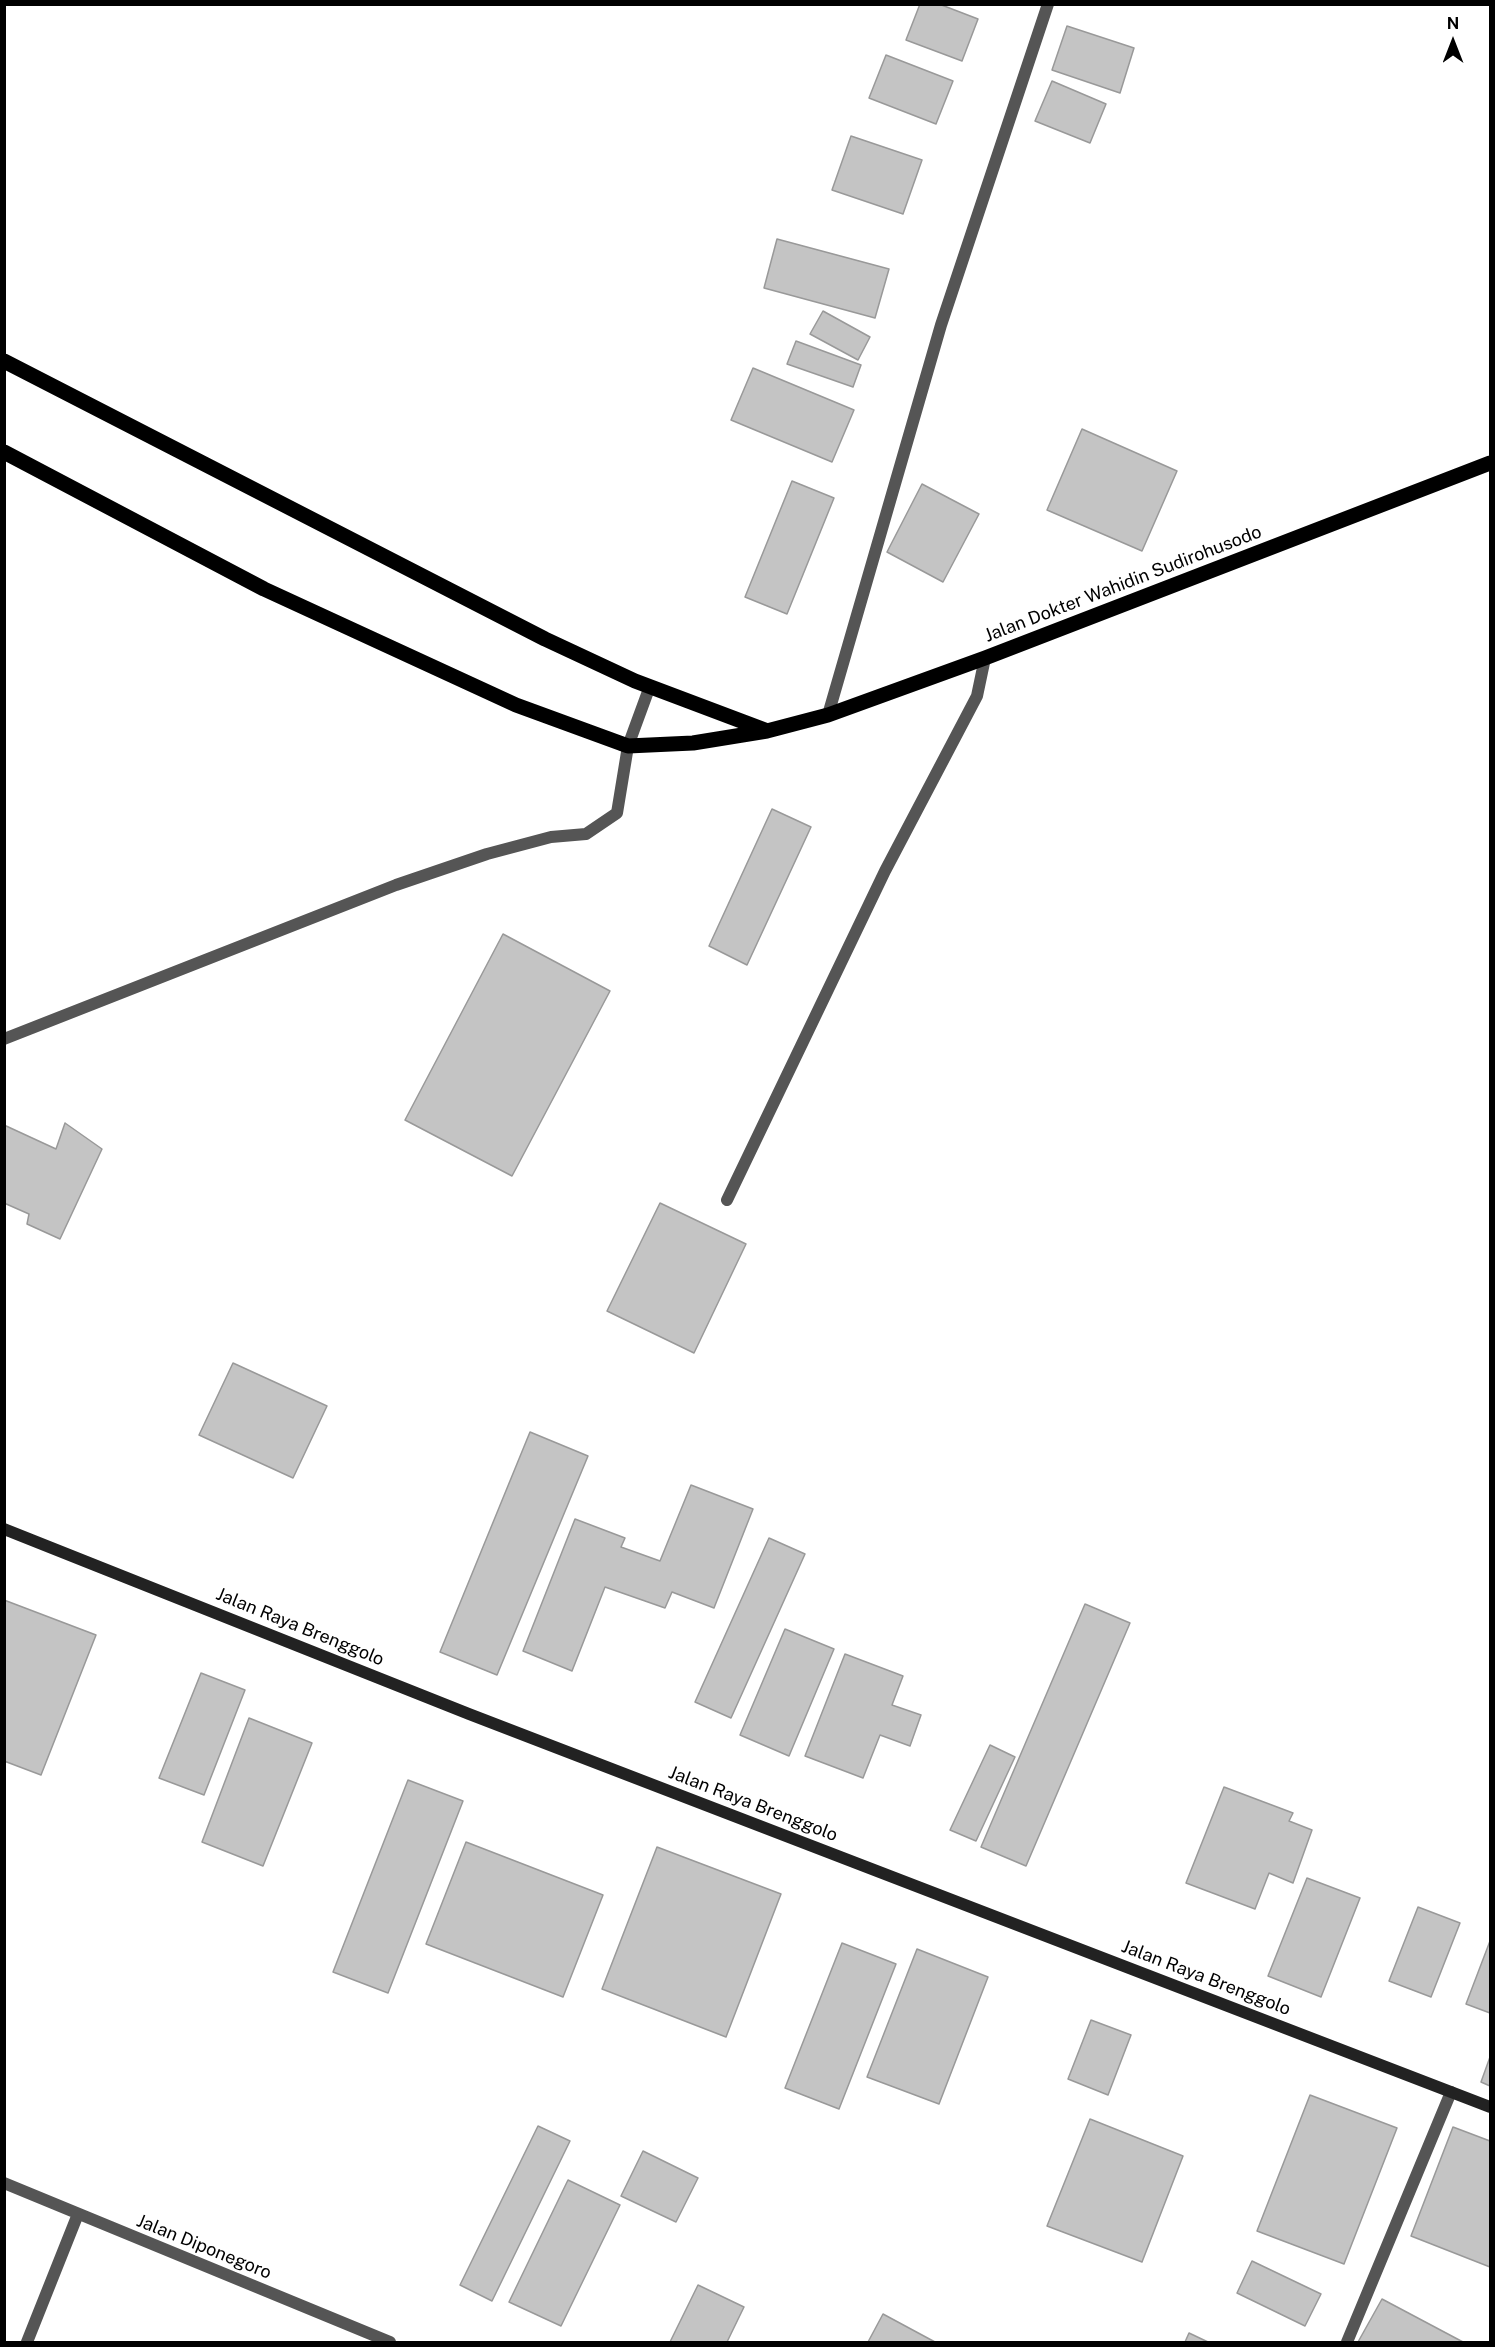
<!DOCTYPE html>
<html>
<head>
<meta charset="utf-8">
<style>
  body { margin:0 }
  #map { position:relative; width:1495px; height:2347px; overflow:hidden; background:#fff; font-family:"Public Sans",sans-serif }
  canvas { display:block }
  .frame { position:absolute; inset:0; border:6px solid #000; pointer-events:none }
  .north { position:absolute; left:1423px; top:12px; width:60px; height:60px; -webkit-text-stroke:4px #fff; paint-order:stroke; rotate:0deg; font-size:16px; font-weight:700; line-height:24px; text-align:center; color:#000 }
  .north::after { content:''; display:block; margin:auto; width:21px; height:27px; background:#000; clip-path:polygon(50% 0,100% 100%,50% 72%,0 100%) }
</style>
</head>
<body>
<div id="map">
<canvas width="1495" height="2347"></canvas>
<div class="frame"></div>
<div class="north">N</div>
</div>
<script>
const c = document.querySelector('canvas').getContext('2d');
c.lineJoin = 'round';
function fill(path, color) {
  c.fillStyle = color;
  c.fill(path, 'evenodd');
}
function poly(rows) {
  const path = new Path2D();
  for (const r of rows) {
    path.moveTo(r[0], r[1]);
    for (let i = 2; i < r.length; i += 2) path.lineTo(r[i], r[i + 1]);
  }
  return path;
}
function trace(path, color, width, dash) {
  c.strokeStyle = color;
  c.lineWidth = width;
  c.lineCap = dash ? 'butt' : 'round';
  c.setLineDash(dash || []);
  c.stroke(path);
}
function write(font, color, halo, rows, align = 'center') {
  c.font = font + ' "Public Sans",sans-serif';
  c.lineWidth = 4.5;
  c.setLineDash([]);
  c.textBaseline = 'middle';
  c.strokeStyle = halo;
  c.fillStyle = color;
  for (const [text, x, y, turn = 0] of rows) {
    c.save();
    c.translate(x, y);
    c.rotate((+turn || 0) * Math.PI / 180);
    c.textAlign = isNaN(turn) ? turn : align;
    if (halo) c.strokeText(text, 0, 0);
    c.fillText(text, 0, 0);
    c.restore();
  }
}
const building = poly([
  [920,4,939,4,978,19,962,61,906,40,920,4],
  [1067,26,1134,48,1120,93,1052,70,1067,26],
  [886,55,953,81,936,124,869,98,886,55],
  [1052,81,1106,104,1090,143,1035,121,1052,81],
  [851,136,922,160,903,214,832,190,851,136],
  [777,239,889,269,875,318,764,288,777,239],
  [823,311,870,337,858,360,810,334,823,311],
  [796,341,861,365,853,387,787,364,796,341],
  [753,368,854,410,832,462,731,420,753,368],
  [1082,429,1177,471,1142,551,1047,510,1082,429],
  [792,481,834,498,787,614,745,597,792,481],
  [922,484,979,514,943,582,887,552,922,484],
  [772,809,811,827,747,965,709,946,772,809],
  [503,934,610,991,512,1176,405,1120,503,934],
  [65,1123,102,1149,60,1239,27,1224,29,1214,4,1203,4,1125,56,1149,65,1123],
  [660,1203,746,1244,694,1353,607,1311,660,1203],
  [233,1363,327,1406,293,1478,199,1435,233,1363],
  [530,1432,588,1456,497,1675,440,1652,530,1432],
  [691,1485,753,1509,714,1608,672,1592,665,1608,605,1587,572,1671,523,1651,575,1519,625,1538,621,1547,660,1561,691,1485],
  [769,1538,805,1554,731,1718,695,1702,769,1538],
  [4,1600,96,1635,41,1775,4,1761,4,1600],
  [1085,1604,1130,1623,1026,1866,981,1847,1085,1604],
  [785,1629,834,1649,789,1756,740,1735,785,1629],
  [845,1654,903,1676,892,1705,921,1715,910,1746,880,1735,863,1778,805,1756,845,1654],
  [201,1673,245,1690,204,1795,159,1778,201,1673],
  [249,1718,312,1743,263,1866,202,1842,249,1718],
  [990,1745,1015,1757,976,1841,950,1830,990,1745],
  [408,1780,463,1801,388,1993,333,1972,408,1780],
  [1224,1787,1293,1813,1289,1821,1312,1830,1293,1883,1269,1873,1255,1909,1186,1883,1224,1787],
  [466,1842,603,1895,563,1997,426,1944,466,1842],
  [657,1847,781,1894,726,2037,602,1989,657,1847],
  [1307,1878,1360,1898,1321,1997,1268,1976,1307,1878],
  [1418,1907,1460,1923,1431,1997,1389,1981,1418,1907],
  [1490,1941,1490,2013,1466,2004,1490,1941],
  [842,1943,896,1964,839,2109,785,2088,842,1943],
  [917,1949,988,1977,939,2104,867,2077,917,1949],
  [1091,2020,1131,2035,1108,2095,1068,2079,1091,2020],
  [1490,2057,1490,2086,1481,2082,1490,2057],
  [1310,2095,1397,2128,1344,2264,1257,2231,1310,2095],
  [1090,2119,1183,2156,1142,2262,1047,2226,1090,2119],
  [538,2126,570,2141,492,2301,460,2285,538,2126],
  [1453,2127,1490,2141,1490,2267,1411,2236,1453,2127],
  [643,2151,698,2178,676,2222,621,2196,643,2151],
  [568,2180,620,2205,561,2326,509,2302,568,2180],
  [1252,2261,1321,2294,1305,2326,1237,2293,1252,2261],
  [698,2285,744,2307,727,2342,670,2342,698,2285],
  [1382,2299,1463,2342,1358,2342,1382,2299],
  [883,2314,935,2342,868,2342,883,2314],
  [1189,2333,1208,2342,1185,2342,1189,2333]
]);
fill(building, '#c4c4c4');
trace(building, '#999', 1.5);
trace(poly([
  [828,715,941,325,1048,4],
  [4,1039,396,885,487,854,551,837,586,834,617,813,628,746,650,686],
  [727,1200,885,871,977,696,985,658],
  [4,2183,390,2342],
  [27,2342,78,2214],
  [1347,2342,1451,2092]
]), '#555', 12);
trace(poly([
  [4,1529,469,1714,1490,2107]
]), '#222', 12);
trace(poly([
  [4,361,545,639,635,681,765,730],
  [4,452,264,589,516,705,628,746,693,743,767,731,828,715,985,658,1490,463]
]), '#000', 15);
write('18px', '#000', '#fff', [
  ["Jalan Dokter Wahidin Sudirohusodo",1123,584,-21],
  ["Jalan Raya Brenggolo",300,1627,22],
  ["Jalan Raya Brenggolo",753,1804,21],
  ["Jalan Raya Brenggolo",1206,1978,21],
  ["Jalan Diponegoro",204,2247,22]
]);
</script>
</body>
</html>
